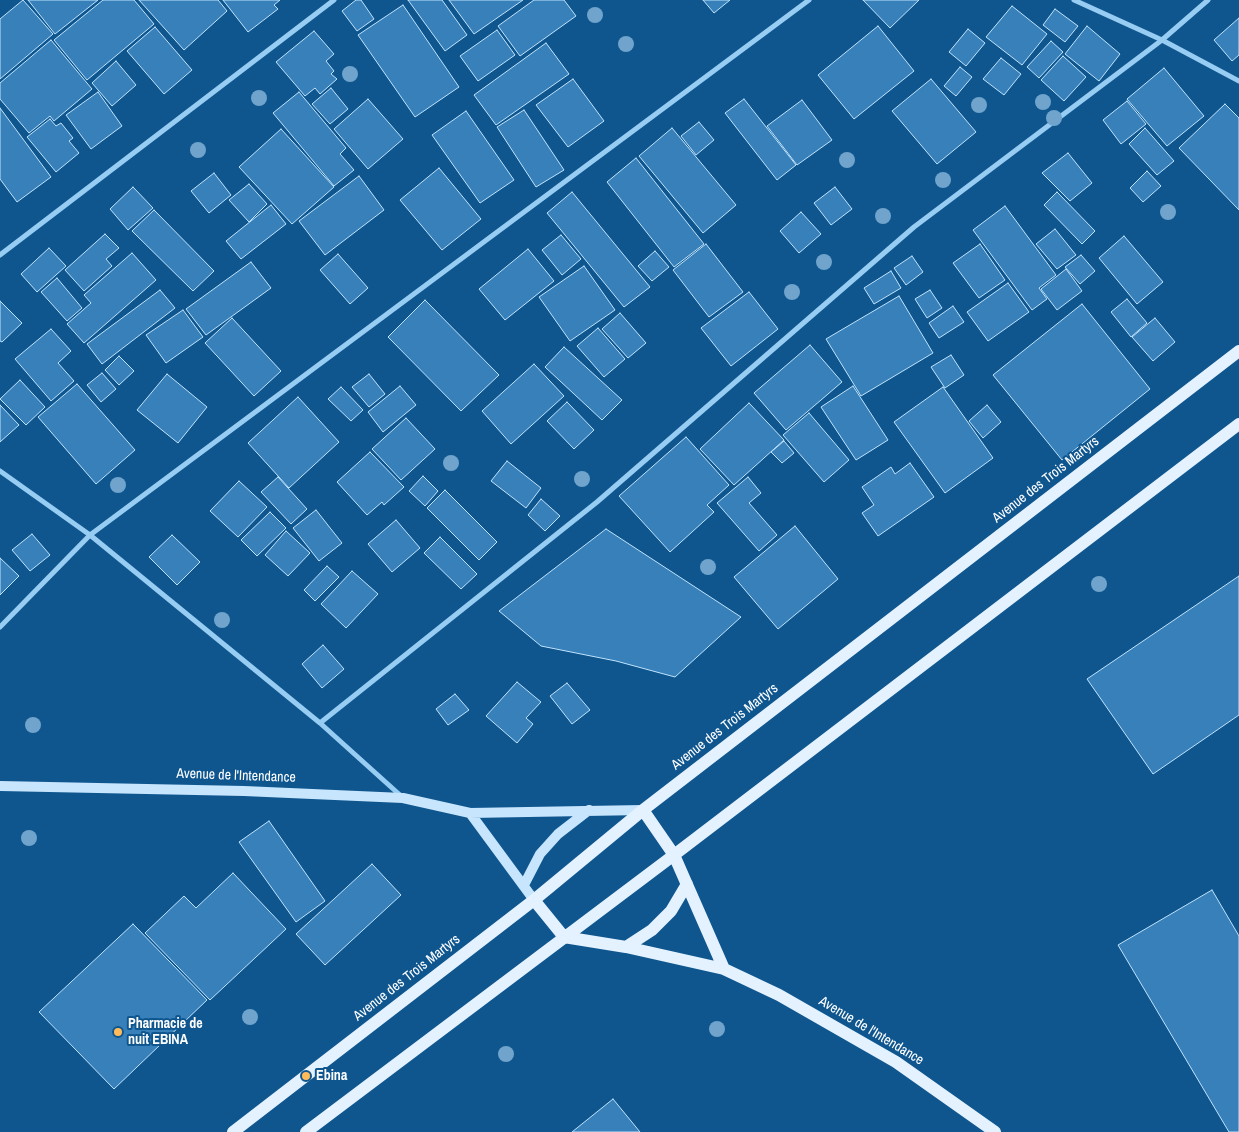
<!DOCTYPE html>
<html>
<head>
<meta charset="utf-8">
<style>
  body { margin:0 }
  canvas { display:block; background:#0f568f }
</style>
</head>
<body>
<canvas width="1239" height="1132"></canvas>
<script>
const c = document.querySelector('canvas').getContext('2d');
c.lineJoin = 'round';
function fill(path, color) {
  c.fillStyle = color;
  c.fill(path, 'evenodd');
}
function poly(rows) {
  const path = new Path2D();
  for (const r of rows) {
    path.moveTo(r[0], r[1]);
    for (let i = 2; i < r.length; i += 2) path.lineTo(r[i], r[i + 1]);
  }
  return path;
}
function trace(path, color, width, dash) {
  c.strokeStyle = color;
  c.lineWidth = width;
  c.lineCap = dash ? 'butt' : 'round';
  c.setLineDash(dash || []);
  c.stroke(path);
}
function write(font, color, halo, rows, align = 'center') {
  c.font = font + ' "Archivo Narrow",sans-serif';
  c.lineWidth = 4;
  c.setLineDash([]);
  c.textBaseline = 'middle';
  c.strokeStyle = halo;
  c.fillStyle = color;
  for (const [text, x, y, turn = 0] of rows) {
    c.save();
    c.translate(x, y);
    c.rotate((+turn || 0) * Math.PI / 180);
    c.textAlign = isNaN(turn) ? turn : align;
    if (halo) c.strokeText(text, 0, 0);
    c.fillText(text, 0, 0);
    c.restore();
  }
}
const building = poly([
  [23,0,53,34,0,79,0,19,23,0],
  [28,0,98,0,55,34,28,0],
  [103,0,134,0,154,24,87,80,54,40,103,0],
  [139,0,218,0,227,11,184,50,139,0],
  [223,0,280,0,274,5,278,9,248,32,223,0],
  [356,0,361,0,374,19,357,31,342,11,356,0],
  [408,0,442,0,467,35,445,51,408,0],
  [449,0,523,0,474,34,449,0],
  [534,0,564,0,576,16,520,56,498,26,534,0],
  [703,0,730,0,714,13,703,0],
  [863,0,919,0,890,28,863,0],
  [403,5,459,87,415,117,358,35,403,5],
  [1012,6,1047,34,1022,65,986,37,1012,6],
  [1055,9,1078,26,1065,42,1043,25,1055,9],
  [1239,18,1239,55,1232,61,1214,40,1239,18],
  [878,26,914,71,854,119,818,75,878,26],
  [1087,26,1120,54,1099,81,1065,54,1087,26],
  [155,27,192,70,164,94,127,51,155,27],
  [968,29,985,43,966,66,949,52,968,29],
  [497,30,515,55,478,81,460,56,497,30],
  [314,31,334,54,326,61,334,71,331,74,337,79,320,94,315,88,305,96,276,62,314,31],
  [51,40,92,89,54,121,50,116,29,133,0,99,0,83,51,40],
  [1051,41,1063,52,1039,78,1027,67,1051,41],
  [546,43,569,74,496,125,474,95,546,43],
  [1063,56,1086,77,1064,101,1041,80,1063,56],
  [1001,58,1021,74,1004,95,983,79,1001,58],
  [116,61,136,85,112,106,92,83,116,61],
  [960,67,972,77,956,96,944,86,960,67],
  [1164,68,1204,116,1167,146,1127,99,1164,68],
  [573,79,604,121,568,147,536,105,573,79],
  [931,79,976,132,937,164,892,111,931,79],
  [331,88,348,109,330,124,312,104,331,88],
  [98,92,122,126,91,149,66,115,98,92],
  [299,92,346,148,340,154,354,170,334,186,273,113,299,92],
  [368,99,403,139,368,169,334,129,368,99],
  [744,99,796,165,777,180,725,113,744,99],
  [802,100,832,140,797,165,767,126,802,100],
  [1127,101,1146,124,1121,144,1103,120,1127,101],
  [1225,104,1239,118,1239,210,1179,148,1225,104],
  [0,108,51,177,17,202,0,179,0,108],
  [524,110,564,170,536,187,497,127,524,110],
  [466,111,514,180,480,203,432,135,466,111],
  [50,119,56,126,61,123,73,138,69,141,79,153,56,172,27,137,50,119],
  [699,122,714,140,696,155,681,136,699,122],
  [672,128,736,205,703,233,639,156,672,128],
  [1145,128,1174,161,1157,175,1129,144,1145,128],
  [281,129,334,187,292,224,239,167,281,129],
  [1068,153,1092,183,1070,201,1042,173,1068,153],
  [636,158,704,244,674,267,607,182,636,158],
  [439,168,481,219,442,250,400,200,439,168],
  [1147,171,1161,186,1143,202,1130,188,1147,171],
  [214,173,231,195,209,213,191,191,214,173],
  [359,176,384,210,325,255,299,221,359,176],
  [249,184,267,204,249,222,229,200,249,184],
  [133,187,153,208,128,230,110,209,133,187],
  [835,187,852,209,831,225,814,203,835,187],
  [572,192,650,287,624,307,547,213,572,192],
  [1057,192,1095,231,1082,244,1044,205,1057,192],
  [271,205,286,224,241,259,226,241,271,205],
  [1005,206,1056,275,1039,288,1047,299,1032,310,973,230,1005,206],
  [154,210,214,271,193,291,132,231,154,210],
  [801,212,821,234,799,253,780,231,801,212],
  [1055,229,1076,255,1057,269,1036,244,1055,229],
  [105,234,119,248,106,259,112,266,84,291,65,270,105,234],
  [561,235,581,259,562,275,542,250,561,235],
  [1124,236,1163,282,1137,304,1099,258,1124,236],
  [706,244,743,292,709,317,673,270,706,244],
  [980,244,1005,280,979,298,953,263,980,244],
  [49,248,66,266,37,292,21,274,49,248],
  [528,249,554,281,505,320,479,289,528,249],
  [655,251,669,267,652,281,638,266,655,251],
  [132,253,156,280,84,343,67,324,91,303,84,295,132,253],
  [338,254,368,288,350,304,320,270,338,254],
  [1081,255,1095,271,1080,284,1065,267,1081,255],
  [912,256,923,272,906,285,894,268,912,256],
  [251,262,271,288,206,335,186,309,251,262],
  [584,266,615,310,570,341,539,297,584,266],
  [1066,269,1082,291,1057,310,1041,289,1066,269],
  [891,271,901,288,874,304,864,288,891,271],
  [57,278,82,308,67,321,41,292,57,278],
  [1008,283,1029,312,988,341,967,312,1008,283],
  [160,290,175,308,102,364,87,344,160,290],
  [930,290,942,308,927,318,915,299,930,290],
  [749,292,778,329,731,366,701,328,749,292],
  [899,296,933,353,861,396,826,339,899,296],
  [1127,299,1147,323,1131,337,1111,312,1127,299],
  [425,300,499,375,461,411,388,337,425,300],
  [0,301,22,323,2,342,0,341,0,301],
  [1082,304,1150,389,1062,460,993,375,1082,304],
  [953,306,964,322,939,338,929,323,953,306],
  [183,310,203,337,166,363,146,335,183,310],
  [620,313,646,343,628,358,602,329,620,313],
  [232,318,281,371,254,396,205,343,232,318],
  [1155,318,1175,342,1153,361,1132,337,1155,318],
  [598,328,625,359,604,377,577,346,598,328],
  [51,329,71,351,58,363,74,381,51,401,15,359,51,329],
  [810,345,842,382,786,430,754,393,810,345],
  [564,347,622,400,602,420,545,367,564,347],
  [951,355,964,375,945,388,931,367,951,355],
  [119,356,134,371,119,385,105,370,119,356],
  [534,364,564,396,511,444,482,411,534,364],
  [102,373,116,389,101,402,87,385,102,373],
  [167,374,207,407,178,443,137,410,167,374],
  [369,374,385,394,369,407,352,387,369,374],
  [20,380,45,407,26,425,0,399,20,380],
  [77,384,135,450,96,484,38,417,77,384],
  [400,386,416,405,383,432,368,412,400,386],
  [853,386,888,440,856,460,821,407,853,386],
  [341,387,363,410,351,421,328,399,341,387],
  [943,387,993,458,945,493,894,422,943,387],
  [298,397,339,442,289,488,248,443,298,397],
  [567,402,594,430,574,449,547,421,567,402],
  [749,403,784,440,734,485,700,449,749,403],
  [0,405,19,425,0,442,0,405],
  [987,405,1001,422,983,438,969,421,987,405],
  [809,413,849,460,824,482,783,435,809,413],
  [406,418,435,449,401,480,372,449,406,418],
  [686,437,729,485,707,505,714,512,670,552,619,496,686,437],
  [784,441,794,453,782,463,771,452,784,441],
  [370,452,404,487,384,505,382,502,367,515,337,482,370,452],
  [507,461,541,488,526,508,491,481,507,461],
  [910,463,934,497,878,536,862,513,874,505,862,487,891,467,895,474,910,463],
  [423,476,438,491,425,506,409,491,423,476],
  [278,477,307,509,291,524,261,492,278,477],
  [748,477,761,493,749,503,777,535,759,551,717,503,748,477],
  [239,481,267,507,238,537,210,511,239,481],
  [445,490,497,542,479,560,427,508,445,490],
  [541,499,560,516,545,531,528,515,541,499],
  [316,510,342,543,319,561,293,528,316,510],
  [270,512,286,528,257,556,241,540,270,512],
  [396,520,420,548,392,572,368,544,396,520],
  [795,526,838,579,778,629,734,577,795,526],
  [606,529,741,617,675,677,616,661,541,646,499,611,606,529],
  [286,531,310,553,288,576,265,555,286,531],
  [32,534,50,555,30,571,12,550,32,534],
  [172,535,200,562,177,585,149,557,172,535],
  [440,537,477,574,461,589,424,553,440,537],
  [0,558,19,576,0,595,0,558],
  [327,566,339,577,315,601,304,590,327,566],
  [352,571,378,594,346,628,321,604,352,571],
  [1239,576,1239,715,1153,774,1087,679,1239,576],
  [323,645,344,669,322,688,302,664,323,645],
  [517,682,541,702,526,718,533,724,517,743,486,716,517,682],
  [567,683,590,710,572,724,550,696,567,683],
  [455,694,469,710,448,725,436,709,455,694],
  [269,821,325,901,296,922,239,842,269,821],
  [372,864,401,895,325,965,296,934,372,864],
  [233,873,286,929,210,1000,145,933,184,896,196,908,233,873],
  [1212,890,1239,936,1239,1132,1229,1132,1118,945,1212,890],
  [133,924,207,1000,114,1089,39,1012,133,924],
  [613,1099,640,1132,572,1132,613,1099]
]);
fill(building, '#3780b9');
trace(building, '#bfe3fe', 1);
trace(poly([
  [1074,0,1162,40,1239,81],
  [0,255,334,0],
  [0,471,90,535,320,723,401,796],
  [0,627,90,535,809,0],
  [320,723,597,502,914,227,1162,40,1208,0]
]), '#97ccf3', 5);
trace(poly([
  [0,786,244,791,403,798,470,813,643,810],
  [470,813,534,900],
  [524,885,540,854,558,834,589,810]
]), '#c7e5fd', 10);
trace(poly([
  [643,810,674,855,724,969],
  [534,900,564,937,626,947,724,969,779,995,896,1062,995,1132],
  [626,947,652,930,671,911,687,884],
  [233,1132,534,900,643,810,1239,351],
  [306,1132,674,855,1239,424]
]), '#e4f2ff', 12);
c.fillStyle = '#70a4cc';
for (const [x, y] of [
  [595,15],
  [626,44],
  [350,74],
  [259,98],
  [1043,102],
  [979,105],
  [1054,118],
  [198,150],
  [847,160],
  [943,180],
  [1168,212],
  [883,216],
  [824,262],
  [792,292],
  [451,463],
  [582,479],
  [118,485],
  [708,567],
  [1099,584],
  [222,620],
  [33,725],
  [29,838],
  [250,1017],
  [717,1029],
  [506,1054]
]) {
  c.beginPath();
  c.arc(x, y, 8, 0, 2 * Math.PI);
  c.fill();
}
for (const [x, y, r, color] of [
  [118,1032,5,"#ffbb5a"],
  [306,1076,5,"#ffbb5a"]
]) {
  const dot = new Path2D();
  dot.arc(x, y, r, 0, 2 * Math.PI);
  c.fillStyle = color;
  c.fill(dot);
  trace(dot, '#0f568f', 2);
}
write('14px', '#fff', '#0f568f', [
  ["Avenue des Trois Martyrs",1046,480,-38],
  ["Avenue des Trois Martyrs",725,727,-38],
  ["Avenue de l'Intendance",236,776,2],
  ["Avenue des Trois Martyrs",407,978,-38],
  ["Avenue de l'Intendance",871,1031,31]
]);
write('bold 14px', '#fff', '#0f568f', [
  ["Pharmacie de",128,1024],
  ["nuit EBINA",128,1040],
  ["Ebina",316,1076]
], 'left');
</script>
</body>
</html>
